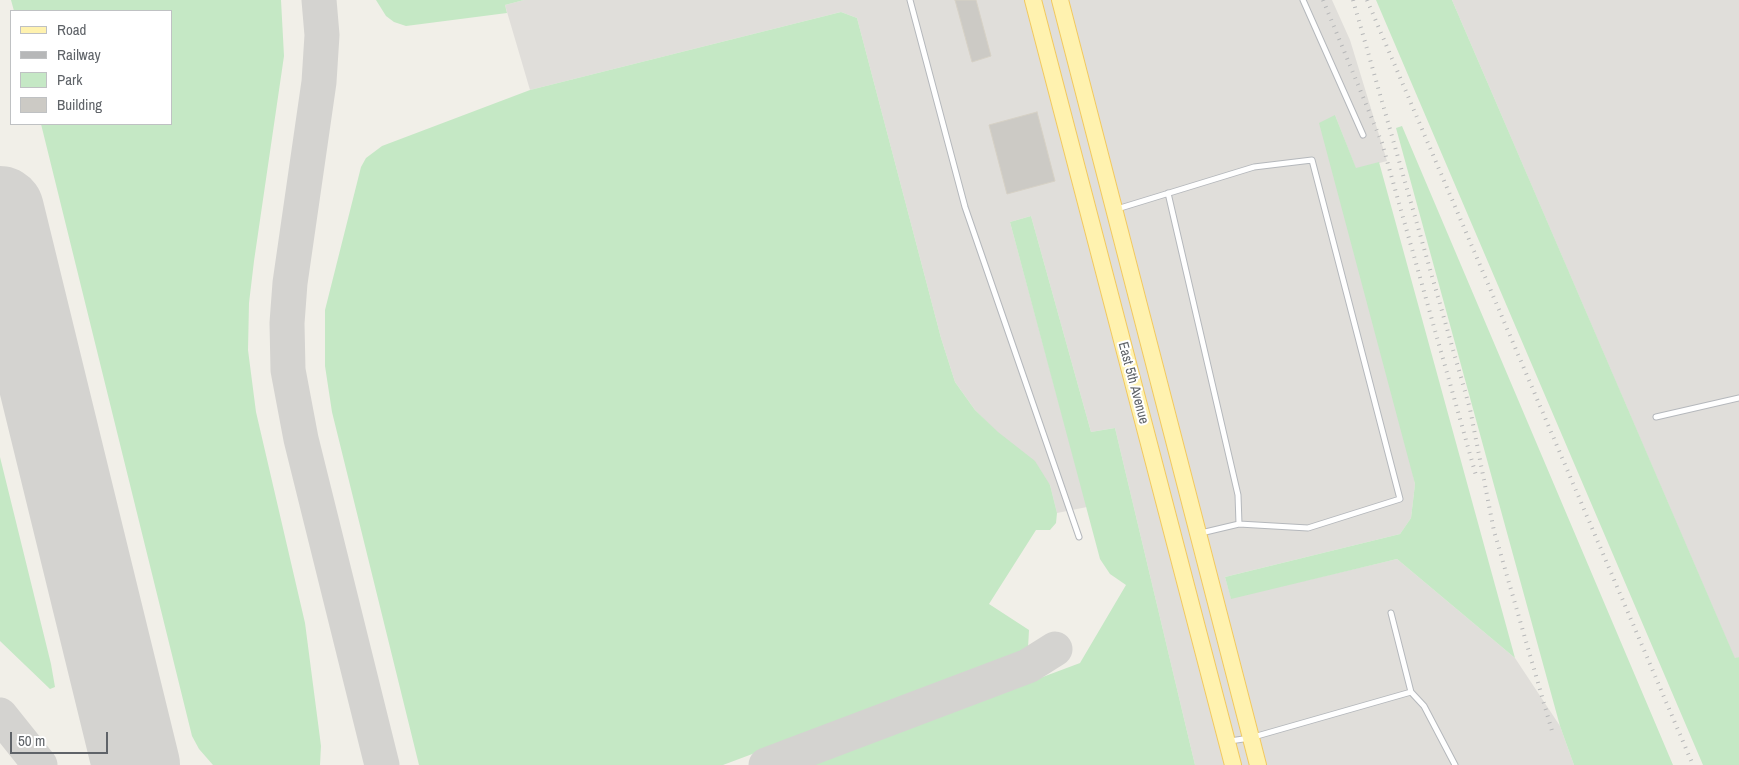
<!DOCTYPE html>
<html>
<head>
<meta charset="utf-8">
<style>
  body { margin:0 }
  #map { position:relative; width:1739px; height:765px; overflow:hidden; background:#f1efe8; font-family:"Archivo Narrow",sans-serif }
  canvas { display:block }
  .legend { position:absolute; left:10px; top:10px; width:162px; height:115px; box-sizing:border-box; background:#fff; border:1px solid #bfc1c3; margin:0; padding:6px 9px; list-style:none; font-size:15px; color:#5f6368 }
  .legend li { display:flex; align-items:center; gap:10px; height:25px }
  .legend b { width:25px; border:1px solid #bfc1c3 }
  .scale { position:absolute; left:10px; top:732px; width:98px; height:22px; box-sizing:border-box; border:2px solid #5f6368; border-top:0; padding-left:6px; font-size:15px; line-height:18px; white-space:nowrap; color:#5f6368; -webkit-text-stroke:4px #fff; paint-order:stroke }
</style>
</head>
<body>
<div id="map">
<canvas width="1739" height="765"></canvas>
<ul class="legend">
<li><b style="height:6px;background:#fff2af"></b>Road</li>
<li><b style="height:6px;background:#b6b7b8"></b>Railway</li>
<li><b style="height:14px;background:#c5e8c5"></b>Park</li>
<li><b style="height:14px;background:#cccac5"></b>Building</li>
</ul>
<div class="scale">50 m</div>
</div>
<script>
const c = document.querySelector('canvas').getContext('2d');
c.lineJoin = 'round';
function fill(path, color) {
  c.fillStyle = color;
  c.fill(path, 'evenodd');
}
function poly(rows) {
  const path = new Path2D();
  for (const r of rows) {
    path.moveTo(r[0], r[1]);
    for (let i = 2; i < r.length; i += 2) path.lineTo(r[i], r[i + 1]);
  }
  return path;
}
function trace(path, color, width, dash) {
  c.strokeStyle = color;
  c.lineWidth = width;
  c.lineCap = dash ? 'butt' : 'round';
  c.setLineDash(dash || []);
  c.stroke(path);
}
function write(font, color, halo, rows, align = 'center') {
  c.font = font + ' "Archivo Narrow",sans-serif';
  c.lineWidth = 4;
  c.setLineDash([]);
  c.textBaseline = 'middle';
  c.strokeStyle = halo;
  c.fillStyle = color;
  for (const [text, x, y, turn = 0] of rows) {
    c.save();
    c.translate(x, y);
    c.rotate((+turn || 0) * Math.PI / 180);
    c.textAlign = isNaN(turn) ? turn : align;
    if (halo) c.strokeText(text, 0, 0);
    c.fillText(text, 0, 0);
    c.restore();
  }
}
fill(poly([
  [524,0,1332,0,1350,40,1387,161,1356,169,1335,115,1415,484,1411,518,1400,534,1225,577,1231,598,1397,559,1515,658,1560,726,1574,765,1195,765,1115,428,1091,432,1031,216,1010,222,1087,507,1057,513,1050,485,975,410,955,382,941,338,857,18,841,12,530,90,505,5],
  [1452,0,1739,0,1739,657,1735,659]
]), '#e0deda');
fill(poly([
  [11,0,281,0,284,56,254,261,249,303,248,350,256,412,305,623,321,746,320,765,213,765,199,749,192,736,41,124,171,124,171,11,14,11],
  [376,0,524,0,505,5,507,13,406,26,394,22,386,16],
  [1376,0,1452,0,1735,658,1739,657,1739,765,1703,765],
  [841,12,857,18,941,338,955,382,975,410,998,432,1035,461,1050,485,1057,513,1056,523,1050,530,1036,530,989,604,1029,630,1028,648,1024,652,723,765,419,765,332,412,325,366,325,310,361,167,366,158,382,146,530,90],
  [1335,115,1356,168,1379,162,1515,658,1397,559,1231,599,1225,577,1400,534,1411,518,1415,484,1319,123],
  [1402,126,1673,765,1574,765,1560,726,1396,128],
  [1031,216,1091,432,1115,428,1195,765,808,765,1080,663,1126,585,1110,574,1100,559,1010,222],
  [0,457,51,664,55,687,50,689,0,641]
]), '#c5e8c5');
trace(poly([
  [319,0,322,35,319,82,290,283,287,323,288,370,301,439,382,765],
  [0,715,40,765],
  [127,729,141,765],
  [766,765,1028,666,1055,649]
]), '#d4d3d0', 35);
trace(poly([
  [0,210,136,765]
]), '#d4d3d0', 88);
const building = poly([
  [955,0,976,0,991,56,972,62,955,0],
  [1037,112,1055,181,1007,194,989,125,1037,112]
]);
fill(building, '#cccac5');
trace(building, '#d6d1c6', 1);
const service = poly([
  [910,0,965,207,1079,537],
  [1303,0,1363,135],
  [1168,193,1238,495,1239,524],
  [1117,209,1254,167,1312,160,1400,499,1308,528,1239,524,1201,533],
  [1656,417,1739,398],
  [1411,692,1424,706,1455,765],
  [1230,741,1250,738,1411,692,1391,613]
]);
const primary = poly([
  [1033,0,1233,765],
  [1060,0,1258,765]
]);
trace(service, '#b5b8bc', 7);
trace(primary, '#f2c960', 18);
trace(service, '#fff', 5);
trace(primary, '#fff2af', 16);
trace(poly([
  [1323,0,1382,143,1477,479],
  [1353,0,1470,409,1494,531,1552,731],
  [1367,0,1693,765]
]), '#b6b7b8', 4, [1, 6]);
write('14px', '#5f6368', '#fff', [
  ["East 5th Avenue",1133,383,75]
]);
</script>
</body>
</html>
